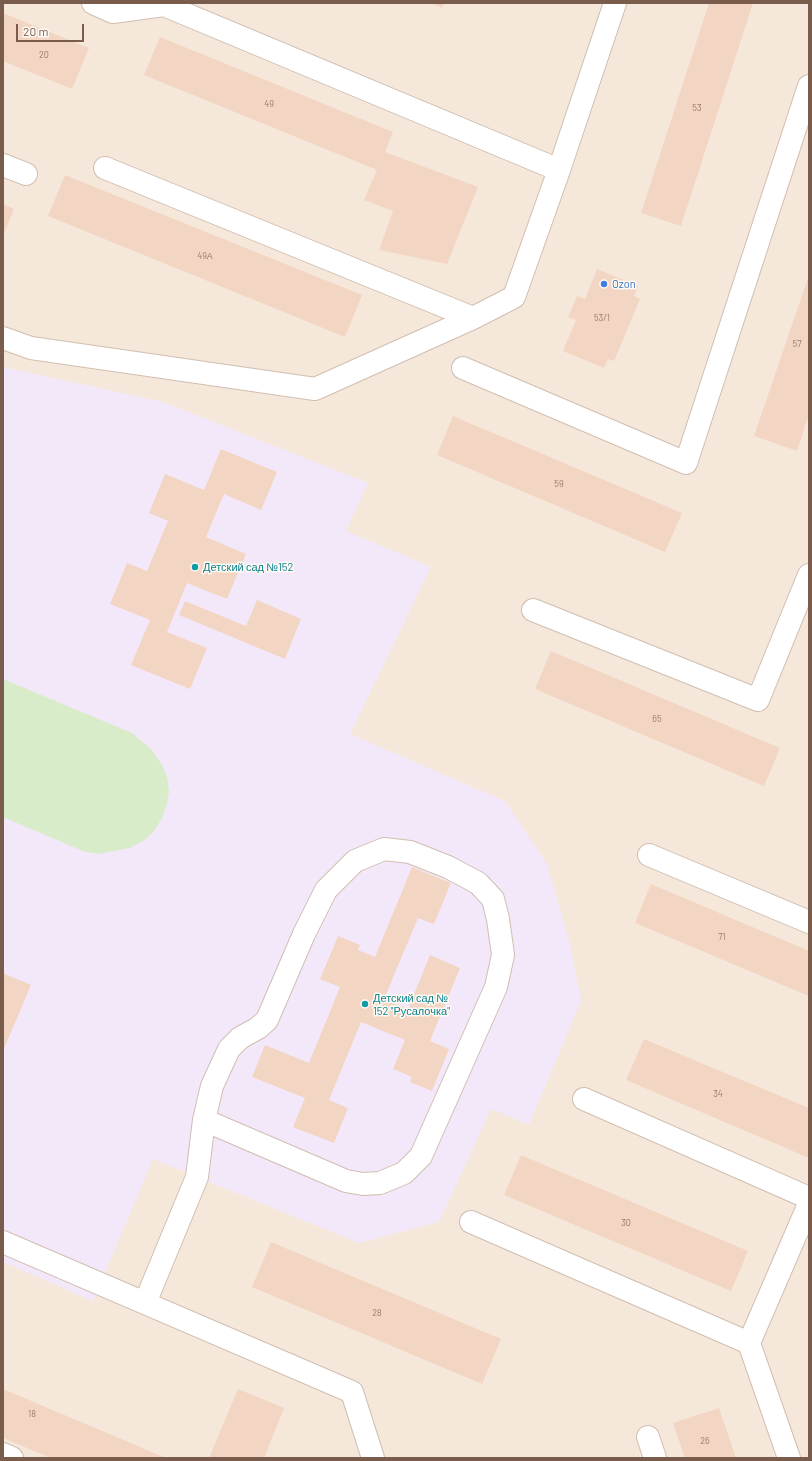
<!DOCTYPE html>
<html>
<head>
<meta charset="utf-8">
<style>
  body { margin:0 }
  #map { position:relative; width:812px; height:1461px; overflow:hidden; background:#fdf6ec; font-family:Barlow,sans-serif }
  canvas { display:block }
  .frame { position:absolute; inset:0; border:4px solid #7a5c4d; pointer-events:none }
  .scale { position:absolute; left:16px; top:24px; width:68px; height:18px; box-sizing:border-box; border:2px solid #7a5c4d; border-top:0; padding-left:5px; font-size:12px; line-height:14px; white-space:nowrap; color:#7a5c4d; -webkit-text-stroke:3px #fffaf3; paint-order:stroke }
</style>
</head>
<body>
<div id="map">
<canvas width="812" height="1461"></canvas>
<div class="frame"></div>
<div class="scale">20 m</div>
</div>
<script>
const c = document.querySelector('canvas').getContext('2d');
c.lineJoin = 'round';
function fill(path, color) {
  c.fillStyle = color;
  c.fill(path, 'evenodd');
}
function poly(rows) {
  const path = new Path2D();
  for (const r of rows) {
    path.moveTo(r[0], r[1]);
    for (let i = 2; i < r.length; i += 2) path.lineTo(r[i], r[i + 1]);
  }
  return path;
}
function trace(path, color, width, dash) {
  c.strokeStyle = color;
  c.lineWidth = width;
  c.lineCap = dash ? 'butt' : 'round';
  c.setLineDash(dash || []);
  c.stroke(path);
}
function write(font, color, halo, rows, align = 'center') {
  c.font = font + ' Barlow,sans-serif';
  c.lineWidth = 3;
  c.setLineDash([]);
  c.textBaseline = 'middle';
  c.strokeStyle = halo;
  c.fillStyle = color;
  for (const [text, x, y, turn = 0] of rows) {
    c.save();
    c.translate(x, y);
    c.rotate((+turn || 0) * Math.PI / 180);
    c.textAlign = isNaN(turn) ? turn : align;
    if (halo) c.strokeText(text, 0, 0);
    c.fillText(text, 0, 0);
    c.restore();
  }
}
fill(poly([
  [3,3,809,3,809,1458,3,1458]
]), '#f5e8da');
fill(poly([
  [3,367,163,402,368,483,346,531,431,567,350,734,505,801,547,864,570,944,581,1001,529,1125,491,1109,439,1222,359,1243,153,1159,93,1301,3,1262]
]), '#f3e8fa');
fill(poly([
  [3,679,132,733,152,750,161,763,167,776,169,791,167,804,162,818,154,831,143,841,129,848,99,854,85,852,3,817]
]), '#d8ecc9');
fill(poly([
  [430,3,444,3,442,8],
  [709,3,753,3,681,226,641,213],
  [3,13,89,48,72,89,3,61],
  [160,37,393,132,385,152,478,187,447,264,379,250,393,211,364,200,377,170,144,75],
  [65,175,362,295,345,337,48,216],
  [3,204,14,209,3,236],
  [597,269,638,286,634,296,640,299,614,361,608,359,604,368,563,351,576,320,568,317,577,296,585,299],
  [809,275,809,414,797,451,754,436],
  [453,416,682,513,665,552,437,455],
  [221,449,277,472,261,510,224,494,206,537,246,554,227,599,187,583,167,632,207,648,190,689,131,665,150,620,110,604,127,563,147,571,168,521,149,513,165,474,204,490],
  [257,600,301,619,285,659,179,615,185,601,246,626],
  [551,651,780,748,764,786,535,689],
  [412,867,451,883,434,924,418,918,384,999,408,1009,430,955,460,968,430,1041,449,1049,432,1091,410,1082,412,1077,393,1069,405,1040,361,1022,329,1100,348,1108,334,1143,293,1127,305,1098,252,1077,265,1045,309,1063,340,987,320,979,336,941,338,936,360,945,358,950,375,957],
  [651,884,809,951,809,996,635,923],
  [3,973,31,985,3,1051],
  [644,1039,809,1108,809,1158,626,1080],
  [521,1155,748,1251,731,1291,504,1195],
  [271,1242,501,1339,482,1384,252,1287],
  [3,1389,166,1458,51,1458,3,1438],
  [238,1389,284,1408,264,1458,209,1458],
  [719,1408,736,1458,685,1458,673,1423]
]), '#f3d5c3');
const minor = poly([
  [93,3,113,12,164,5,559,170],
  [3,165,26,174],
  [473,318,514,297,559,170,615,3],
  [3,338,31,348,315,389,473,318,105,168],
  [463,368,686,463,809,86],
  [533,610,758,700,809,575],
  [649,855,809,922],
  [584,1099,809,1198],
  [471,1222,749,1343,789,1458],
  [3,1242,352,1392,373,1458],
  [145,1303,197,1177,204,1120,212,1086,229,1049,240,1038,258,1028,267,1020,304,934,326,890,355,861,384,849,410,852,448,867,478,883,493,899,498,919,503,955,496,987,421,1156,404,1173,380,1183,363,1184,346,1181,204,1120],
  [749,1343,809,1204],
  [648,1437,655,1458],
  [3,1454,12,1458]
]);
trace(minor, '#d1beb0', 24);
trace(minor, '#fff', 22);
for (const [x, y, r, color] of [
  [604,284,4,"#3f7fe0"],
  [195,567,4,"#0f9aa8"],
  [365,1004,4,"#0f9aa8"]
]) {
  const dot = new Path2D();
  dot.arc(x, y, r, 0, 2 * Math.PI);
  c.fillStyle = color;
  c.fill(dot);
  trace(dot, '#fffaf3', 1.5);
}
write('9px', '#987a6a', null, [
  ["20",44,55],
  ["49",269,104],
  ["53",697,108],
  ["49А",205,256],
  ["53/1",602,318],
  ["57",797,344],
  ["59",559,484],
  ["65",657,719],
  ["71",722,937],
  ["34",718,1094],
  ["30",626,1223],
  ["28",377,1313],
  ["18",32,1414],
  ["26",705,1441]
]);
write('11px', '#366cbe', '#fffaf3', [
  ["Ozon",612,284]
], 'left');
write('11px', '#0d838f', '#fffaf3', [
  ["Детский сад №152",203,567],
  ["Детский сад №",373,998],
  ["152 \"Русалочка\"",373,1011]
], 'left');
</script>
</body>
</html>
